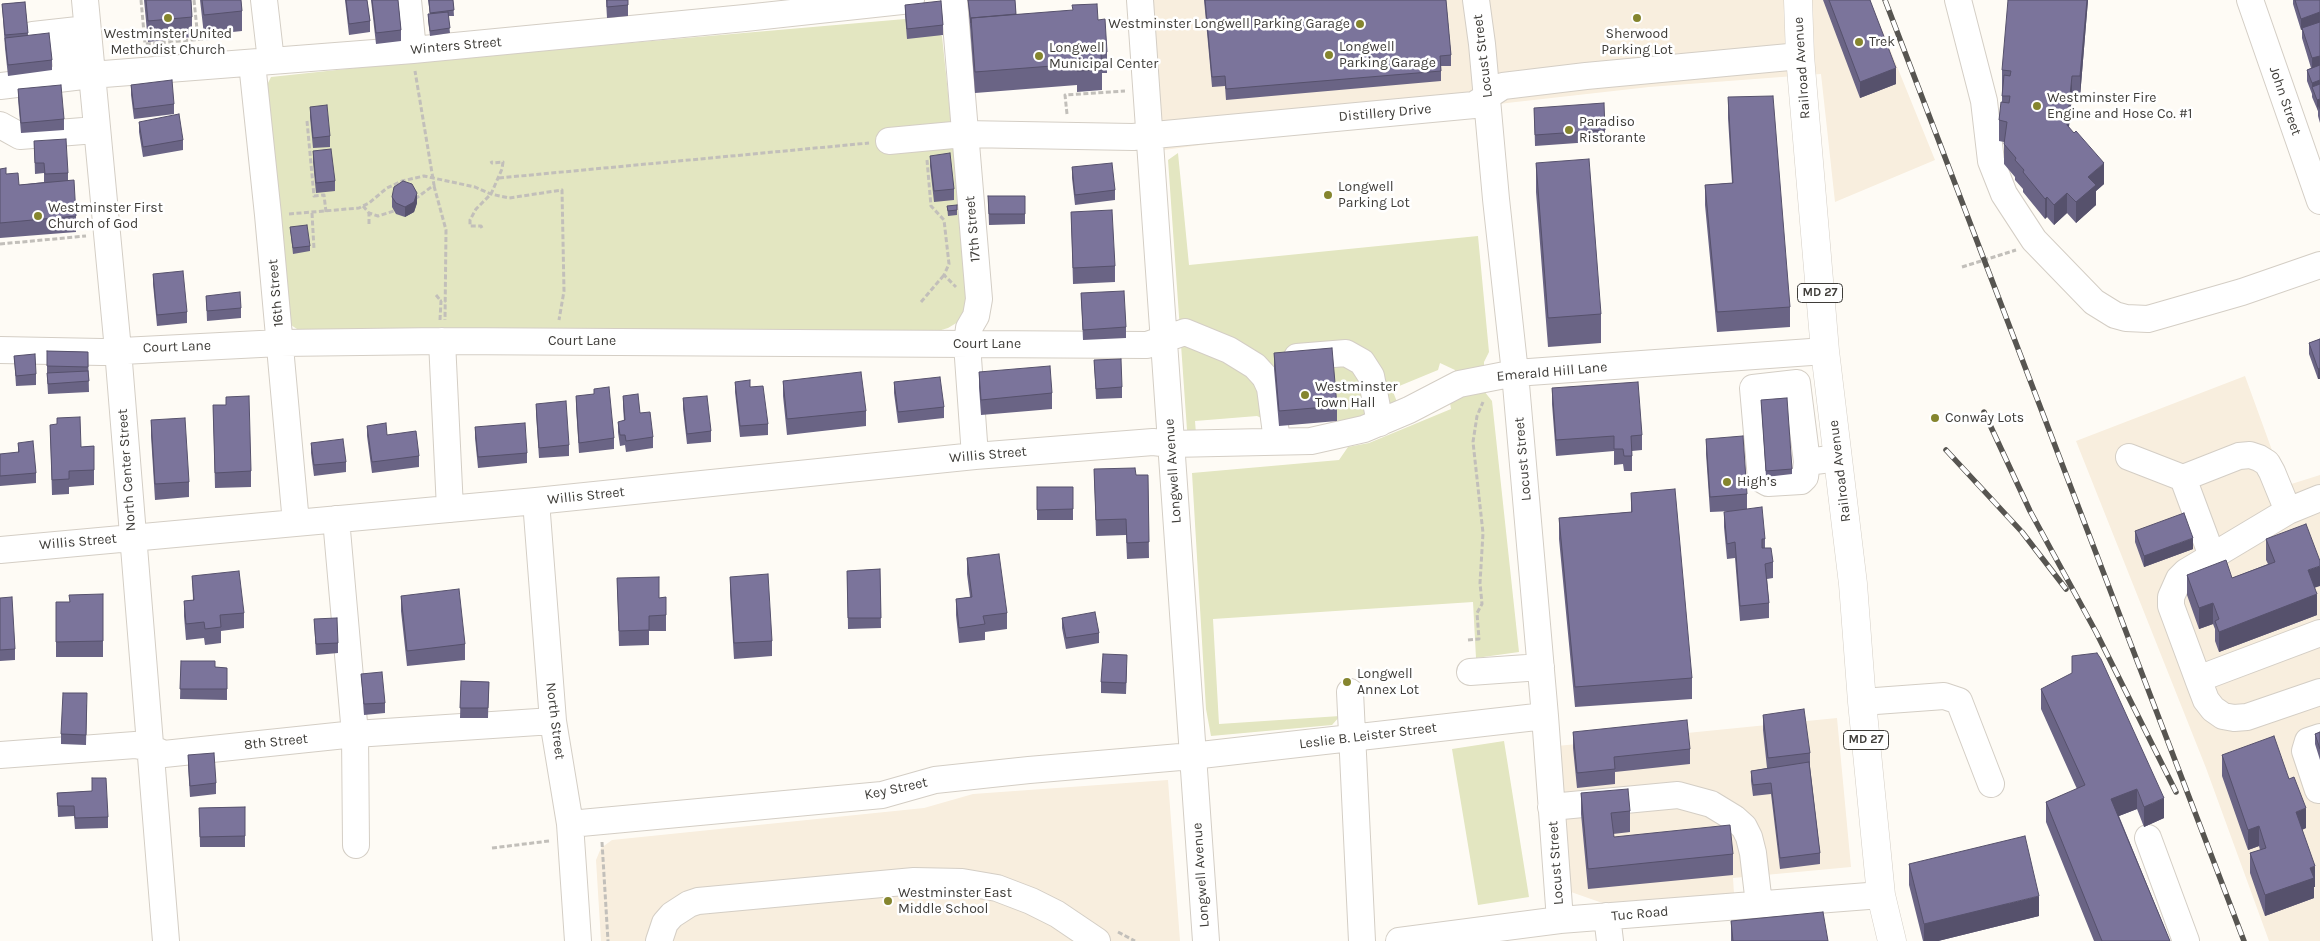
<!DOCTYPE html>
<html>
<head>
<meta charset="utf-8">
<style>
  body { margin:0 }
  canvas { display:block; background:#fefbf5 }
</style>
</head>
<body>
<canvas width="2320" height="941"></canvas>
<script>
const c = document.querySelector('canvas').getContext('2d');
c.lineJoin = 'round';
function fill(path, color) {
  c.fillStyle = color;
  c.fill(path, 'evenodd');
}
function poly(rows) {
  const path = new Path2D();
  for (const r of rows) {
    path.moveTo(r[0], r[1]);
    for (let i = 2; i < r.length; i += 2) path.lineTo(r[i], r[i + 1]);
  }
  return path;
}
function trace(path, color, width, dash) {
  c.strokeStyle = color;
  c.lineWidth = width;
  c.lineCap = dash ? 'butt' : 'round';
  c.setLineDash(dash || []);
  c.stroke(path);
}
function write(font, color, halo, rows, align = 'center') {
  c.font = font + ' Karla,sans-serif';
  c.lineWidth = 5;
  c.setLineDash([]);
  c.textBaseline = 'middle';
  c.strokeStyle = halo;
  c.fillStyle = color;
  for (const [text, x, y, turn = 0] of rows) {
    c.save();
    c.translate(x, y);
    c.rotate((+turn || 0) * Math.PI / 180);
    c.textAlign = isNaN(turn) ? turn : align;
    if (halo) c.strokeText(text, 0, 0);
    c.fillText(text, 0, 0);
    c.restore();
  }
}
fill(poly([
  [1148,0,1870,0,1935,160,1835,202,1821,74,1649,87,1507,103,1164,150],
  [2245,376,2285,486,2320,475,2320,941,2269,941,2206,768,2076,441],
  [1837,718,1851,867,1733,878,1734,894,1611,906,1571,892,1557,746],
  [1168,780,1180,941,601,941,596,860,601,848,612,840,924,808,973,794]
]), '#f8eede');
fill(poly([
  [905,19,942,36,970,302,958,322,948,328,938,331,303,333,288,323,267,85,271,77,421,61],
  [1178,153,1189,265,1478,236,1489,352,1484,362,1484,391,1492,401,1519,652,1476,658,1473,602,1213,619,1219,724,1340,716,1332,725,1211,736,1206,709,1192,473,1339,460,1348,447,1369,443,1451,409,1450,403,1455,370,1440,363,1438,370,1392,389,1397,402,1357,419,1337,421,1332,364,1279,426,1257,416,1195,421,1196,434,1192,435,1187,430,1168,160],
  [1504,741,1529,897,1478,905,1452,749]
]), '#e3e6c1');
const minor = poly([
  [85,0,118,350,166,941],
  [264,0,271,61],
  [408,0,413,50],
  [954,0,979,299,976,316,969,328,967,344,975,456],
  [1140,0,1206,941],
  [1476,0,1482,44,1496,199,1515,373,1545,716,1560,920],
  [1958,0,1984,101,1991,161,2004,194,2034,240,2094,302,2115,315,2126,318,2148,319,2242,292,2320,265],
  [2250,0,2320,201],
  [62,32,67,78],
  [33,35,87,29],
  [252,63,268,215,296,523],
  [0,86,91,75,413,50,745,18,911,0],
  [0,125,20,136,96,130],
  [889,141,964,134,1133,137,1474,105,1503,86,1586,76,1800,56],
  [442,341,450,509],
  [0,350,102,352,280,343,442,341,1147,345,1185,332,1229,350,1255,366,1265,377,1270,388,1277,441],
  [1297,357,1346,353,1362,362,1371,376,1380,423],
  [2129,457,2183,478,2239,456,2250,455,2259,458,2267,463,2272,472,2288,511],
  [1807,462,1805,477,1801,481,1768,483,1761,479,1753,388,1797,383,1807,462,1838,458],
  [2183,478,2212,556],
  [2320,498,2288,511,2186,572,2179,579,2171,597,2171,606,2198,679,2320,633],
  [536,501,553,721,570,824,578,941],
  [336,519,355,734,356,845],
  [0,550,536,501,975,456,1153,442,1171,444,1311,441,1364,429,1409,410,1459,384,1515,373,1825,351],
  [1470,672,1541,667],
  [2198,679,2206,700,2213,709,2223,716,2234,718,2247,717,2320,692],
  [1350,692,1362,941],
  [1862,702,1944,696,1959,701,1991,784],
  [2320,737,2308,741,2305,751,2318,790,2320,790],
  [0,755,135,745,151,748,164,754,355,734,553,721],
  [1551,807,1678,795,1711,804,1734,818,1744,827,1749,837,1753,853,1759,904],
  [570,824,882,795,935,780,1029,770,1192,756,1545,716],
  [2148,838,2186,941],
  [1607,916,1610,941],
  [659,941,665,923,672,915,689,904,698,901,914,881,962,882,997,888,1031,901,1057,914,1097,941],
  [1399,941,1560,920,1881,895]
]);
const highway = poly([
  [1798,0,1800,56,1825,351,1853,584,1862,702,1881,895,1892,941]
]);
trace(minor, '#d4cec5', 28);
trace(highway, '#d4cec5', 29);
trace(poly([
  [141,0,145,44,227,37],
  [194,0,198,39],
  [1067,114,1065,95,1125,91],
  [307,121,314,196,324,195,326,212],
  [927,160,931,206,944,220,949,264,944,275,956,287],
  [499,178,869,143],
  [434,186,446,230,445,320],
  [415,199,434,185,415,71],
  [363,206,369,213,378,216,394,211],
  [312,213,314,249],
  [289,214,359,208,369,203,387,188,402,181,424,176,475,187,491,194,509,198,562,190,564,291,559,320],
  [369,224,369,213],
  [482,228,481,226,470,226,470,220,476,209,491,194,502,169,503,162,492,163,491,161],
  [0,244,86,236],
  [1962,267,2016,250],
  [436,295,441,301],
  [921,302,944,275],
  [440,320,441,301,446,301],
  [1468,640,1479,639,1477,613,1482,604,1480,583,1483,533,1473,442,1477,416,1483,402],
  [602,842,608,941],
  [492,848,549,841],
  [1118,932,1135,941]
]), '#c2bfba', 3, [5, 2.5]);
trace(minor, '#fff', 26);
trace(highway, '#fff', 28);
const rail = poly([
  [1885,0,2244,941],
  [1984,412,2030,511,2096,632,2176,792],
  [1946,450,2022,532,2066,589]
]);
trace(rail, '#575551', 5.5);
trace(rail, '#fff', 4, [11]);
fill(poly([
  [144,0,191,0,192,17,192,37,148,42],
  [200,0,241,0,242,11,242,31,204,35],
  [345,0,367,0,370,21,370,32,349,35],
  [371,0,398,0,401,30,401,41,376,44],
  [428,0,453,0,454,16,448,16,450,33,430,36,428,20,428,14,430,14],
  [606,0,628,0,628,16,607,18],
  [968,0,1015,0,1016,14,1098,20,1107,52,1107,73,1102,73,1102,90,1077,92,1077,85,975,93],
  [1204,0,1446,0,1451,55,1451,66,1441,66,1441,81,1226,100,1225,86,1212,87],
  [1823,0,1870,0,1896,84,1860,98],
  [2088,0,2080,97,2072,96,2069,127,2104,184,2096,191,2096,205,2076,223,2067,213,2054,225,2047,217,2045,219,2023,192,2023,189,2015,180,2015,177,2004,164,2004,142,1999,141,1999,120,2002,102,2002,70],
  [2293,0,2320,0,2320,123,2318,116,2318,111,2312,97,2312,94,2307,81,2307,70,2311,68,2302,38,2302,29,2301,30,2293,4],
  [25,2,28,35,52,60,52,70,8,76,5,48,2,4],
  [905,5,943,25,943,35,907,39,905,15],
  [131,85,174,104,174,114,134,119,131,95],
  [18,89,64,119,64,130,21,133,18,99],
  [1728,97,1790,307,1790,327,1717,332,1705,205,1705,185,1732,183,1728,118],
  [310,107,330,136,330,147,313,148,310,117],
  [1534,108,1605,130,1605,141,1535,146],
  [139,122,183,140,183,150,143,157,139,132],
  [34,141,68,173,68,181,76,216,76,232,0,238,0,169,19,185,44,182,44,173,35,174],
  [313,151,335,181,335,191,316,193,313,162],
  [930,156,954,189,954,200,934,202,930,166],
  [1536,163,1601,314,1601,343,1548,347,1536,192],
  [1072,167,1115,190,1115,200,1075,205,1072,178],
  [988,196,1025,196,1025,224,989,225],
  [392,197,417,203,414,212,405,217,396,214,392,207],
  [947,206,957,210,957,215,948,216],
  [1071,212,1115,266,1115,282,1073,284],
  [290,227,310,246,310,251,293,254],
  [153,274,187,312,187,323,157,326,153,284],
  [1081,293,1126,327,1126,338,1083,340],
  [206,296,241,308,241,318,207,321],
  [2320,339,2320,382,2320,379,2318,379,2309,354,2309,343],
  [47,351,88,352,89,392,48,394,47,377],
  [1274,353,1337,406,1337,421,1279,426,1274,369],
  [14,356,36,374,36,385,16,386],
  [1094,360,1122,387,1122,398,1096,399],
  [979,372,1052,393,1052,409,981,415,979,387],
  [783,381,866,411,866,426,787,435,783,396],
  [735,382,750,387,768,424,768,435,740,437,735,392],
  [894,382,944,407,944,418,898,423,894,393],
  [1552,388,1642,435,1642,450,1632,451,1632,471,1624,471,1623,464,1614,465,1614,451,1556,456,1552,404],
  [576,396,614,438,614,449,579,453,576,407],
  [623,396,640,413,653,437,653,448,626,452,625,445,620,446,618,432,618,422,624,421,623,406],
  [683,398,711,431,711,442,687,444,683,409],
  [1761,400,1792,469,1792,474,1766,477],
  [536,404,569,445,569,456,539,458,536,414],
  [213,405,251,471,251,487,215,488],
  [151,420,189,482,189,497,155,500,151,436],
  [50,425,81,447,94,446,94,485,69,487,69,494,52,495],
  [367,426,387,435,419,456,419,467,372,473,367,436],
  [475,427,527,453,527,463,478,468,475,438],
  [1706,439,1747,494,1747,509,1765,539,1765,548,1773,562,1773,578,1767,579,1769,603,1769,618,1740,621,1735,558,1727,559,1724,527,1724,512,1732,511,1710,512,1706,454],
  [18,443,36,473,36,483,0,486,0,454,18,453],
  [311,443,346,462,346,472,314,476,311,453],
  [1094,469,1136,475,1148,475,1149,558,1127,559,1126,535,1096,536],
  [1037,487,1073,487,1073,520,1037,520],
  [1631,493,1692,678,1692,699,1575,707,1559,539,1559,518,1631,512],
  [2135,531,2193,549,2144,567,2135,542],
  [2266,539,2315,588,2317,615,2219,652,2215,641,2215,629,2213,624,2199,629,2187,595,2187,575,2232,578,2268,564,2266,560],
  [967,558,1007,613,1007,629,985,632,985,640,959,643,956,615,956,599,970,597,967,574],
  [880,569,881,628,848,629,847,571],
  [192,576,244,613,244,628,221,631,221,643,205,645,204,638,186,640,184,616,184,601,193,600],
  [730,577,772,641,772,656,734,659,730,592],
  [617,578,659,598,666,597,666,631,649,631,649,645,619,646],
  [103,594,103,657,56,657,56,602,69,602],
  [401,596,465,644,465,660,407,666,401,611],
  [0,598,15,649,15,660,0,661],
  [1062,618,1099,633,1099,643,1066,649,1062,628],
  [314,619,338,643,338,653,316,655],
  [181,661,215,667,227,668,227,700,180,699],
  [1127,666,1126,694,1101,693,1101,682],
  [361,674,385,703,385,713,364,715],
  [461,681,489,682,488,718,460,718],
  [2041,689,2164,818,2144,827,2137,809,2119,816,2170,941,2094,941,2046,822,2046,802,2077,789,2041,709],
  [87,704,86,745,61,744,61,734],
  [1763,715,1810,753,1810,767,1820,853,1820,864,1780,869,1771,794,1753,796,1751,781,1751,771,1767,768,1763,730],
  [1573,732,1690,749,1690,764,1615,772,1615,784,1577,788,1573,748],
  [2320,732,2320,760,2315,744,2315,734],
  [188,755,216,783,216,794,190,797,188,766],
  [2222,755,2306,828,2302,830,2315,887,2314,887,2314,898,2265,916,2250,873,2250,853,2260,850,2259,846,2248,850,2222,776],
  [92,778,108,817,108,828,75,829,74,816,58,817,57,793,92,791],
  [1581,793,1630,811,1630,832,1613,834,1614,837,1733,854,1733,875,1588,889,1581,814],
  [245,807,245,847,200,847,199,808],
  [1909,864,2039,916,1938,941,1923,941,1909,885],
  [1731,921,1828,941,1731,941]
]), '#6a6485');
fill(poly([
  [2087,0,2088,0,2080,97,2080,76],
  [2320,12,2320,23,2301,30,2301,19],
  [2320,56,2320,66,2312,69,2312,58],
  [1896,68,1896,84,1860,98,1860,82],
  [2072,76,2072,96,2067,145,2067,125],
  [2320,80,2320,91,2312,87,2312,94,2312,83],
  [2320,99,2320,110,2318,106,2317,111,2317,100],
  [2104,163,2104,184,2096,191,2096,205,2076,223,2076,202,2088,177],
  [417,193,417,203,414,212,405,217,405,207],
  [2067,193,2067,213,2054,225,2054,205],
  [2047,197,2047,217,2045,219,2045,199],
  [2320,368,2320,379,2318,379,2318,369],
  [2193,538,2193,549,2144,567,2144,556],
  [2320,566,2320,586,2308,590,2308,570],
  [2317,594,2317,615,2219,652,2219,632],
  [2213,603,2213,624,2199,629,2199,608],
  [2137,789,2137,809,2111,819,2111,799],
  [2164,798,2164,818,2144,827,2144,807],
  [2306,808,2306,828,2296,832,2296,812],
  [2259,826,2259,846,2248,850,2248,830],
  [2315,866,2315,887,2314,887,2314,898,2265,916,2265,895,2310,868],
  [2039,896,2039,916,1938,941,1924,941,1924,924]
]), '#56516c');
const building = poly([
  [146,0,191,0,192,17,148,21,146,0],
  [202,0,241,0,242,11,204,15,202,0],
  [346,0,367,0,370,21,349,24,346,0],
  [372,0,398,0,401,30,376,33,372,0],
  [429,0,453,0,454,10,430,13,429,0],
  [607,0,628,0,628,5,607,7,607,0],
  [968,0,1015,0,1016,14,971,18,971,23,968,0],
  [1205,0,1446,0,1451,55,1440,56,1441,71,1226,89,1225,76,1212,77,1205,0],
  [1829,0,1870,0,1896,68,1860,82,1829,0],
  [2008,0,2087,0,2080,76,2072,76,2067,125,2074,133,2076,131,2104,163,2088,177,2096,185,2076,202,2067,193,2054,205,2047,197,2045,199,2023,172,2024,170,2015,160,2016,158,2004,144,2007,122,1999,120,2001,102,2009,103,2010,96,2002,96,2004,75,2010,76,2011,71,2002,70,2008,0],
  [2295,0,2320,0,2320,12,2301,19,2295,0],
  [941,1,943,25,907,29,905,5,941,1],
  [25,2,28,33,5,35,2,4,25,2],
  [1097,4,1098,20,1105,19,1107,52,1101,53,1102,70,1077,71,1077,64,975,72,971,18,1073,10,1072,5,1097,4],
  [448,12,450,28,430,31,428,14,448,12],
  [2320,22,2320,56,2312,58,2302,28,2320,22],
  [49,33,52,60,8,65,5,38,49,33],
  [2320,65,2320,80,2312,83,2307,70,2320,65],
  [172,80,174,104,134,109,131,85,172,80],
  [2320,84,2320,99,2317,100,2312,87,2320,84],
  [61,85,64,119,21,123,18,89,61,85],
  [1773,96,1790,307,1717,312,1705,185,1733,183,1728,97,1773,96],
  [1604,103,1605,130,1535,135,1534,108,1604,103],
  [327,105,330,136,313,138,310,107,327,105],
  [179,114,183,140,143,147,139,122,179,114],
  [66,139,68,173,45,174,44,163,35,163,34,141,66,139],
  [331,149,335,181,316,183,313,151,331,149],
  [950,153,954,189,934,191,930,156,950,153],
  [1589,159,1601,314,1548,318,1536,163,1589,159],
  [1112,163,1115,190,1075,195,1072,167,1112,163],
  [6,168,6,174,18,173,19,185,74,180,76,216,0,223,0,169,6,168],
  [403,181,412,184,417,193,414,202,405,207,396,203,392,197,394,187,403,181],
  [988,196,1025,196,1025,214,989,214,988,196],
  [957,205,957,210,948,211,947,206,957,205],
  [1112,210,1115,266,1073,268,1071,212,1112,210],
  [307,225,310,246,293,248,290,227,307,225],
  [183,271,187,312,157,315,153,274,183,271],
  [1124,291,1126,327,1083,330,1081,293,1124,291],
  [240,292,241,308,207,311,206,296,240,292],
  [2320,339,2320,368,2318,369,2309,343,2320,339],
  [1332,348,1337,406,1279,411,1274,353,1332,348],
  [47,351,88,352,88,367,47,366,47,351],
  [35,354,36,374,16,376,14,356,35,354],
  [1121,359,1122,387,1096,389,1094,360,1121,359],
  [1050,366,1052,393,981,400,979,372,1050,366],
  [88,371,89,381,48,384,47,373,88,371],
  [861,372,866,411,787,419,783,381,861,372],
  [940,377,944,407,898,412,894,382,940,377],
  [750,380,750,387,763,386,768,424,740,426,735,382,750,380],
  [1638,382,1642,435,1631,436,1632,456,1624,456,1623,449,1614,449,1614,436,1556,440,1552,388,1638,382],
  [609,387,614,438,579,443,576,396,594,394,594,389,609,387],
  [638,394,640,413,650,412,653,437,626,441,625,435,620,435,618,422,625,420,623,396,638,394],
  [249,396,251,471,215,473,213,405,226,405,226,397,249,396],
  [707,396,711,431,687,434,683,398,707,396],
  [1787,398,1792,469,1766,471,1761,400,1787,398],
  [566,401,569,445,539,448,536,404,566,401],
  [80,417,81,447,94,446,94,470,69,471,69,479,52,480,50,425,57,424,57,418,80,417],
  [185,418,189,482,155,484,151,420,185,418],
  [386,423,387,435,416,431,419,456,372,462,367,426,386,423],
  [525,423,527,453,478,457,475,427,525,423],
  [1743,436,1747,494,1710,497,1706,439,1743,436],
  [343,439,346,462,314,465,311,443,343,439],
  [33,441,36,473,0,476,0,454,19,452,18,443,33,441],
  [1135,468,1136,475,1148,475,1149,542,1127,543,1126,519,1096,520,1094,469,1135,468],
  [1037,487,1073,487,1073,509,1037,510,1037,487],
  [1675,489,1692,678,1575,687,1559,518,1632,512,1631,493,1675,489],
  [1762,507,1765,539,1762,539,1762,548,1771,548,1773,562,1765,564,1769,603,1740,606,1735,542,1727,544,1724,512,1762,507],
  [2184,513,2193,538,2144,556,2135,531,2184,513],
  [2306,524,2320,561,2320,566,2308,570,2317,594,2219,632,2215,621,2219,619,2213,603,2199,608,2187,575,2226,560,2232,578,2275,562,2266,539,2306,524],
  [999,554,1007,613,983,616,985,624,959,628,956,599,972,597,967,558,999,554],
  [880,569,881,618,848,618,847,571,880,569],
  [239,571,244,613,220,615,221,627,205,629,204,622,186,624,184,601,194,600,192,576,239,571],
  [768,574,772,641,734,643,730,577,768,574],
  [659,577,659,598,666,597,666,615,649,616,649,630,619,631,617,578,659,577],
  [459,589,465,644,407,651,401,596,459,589],
  [103,594,103,641,56,642,56,602,70,602,69,595,103,594],
  [12,597,15,649,0,650,0,598,12,597],
  [1095,612,1099,633,1066,638,1062,618,1095,612],
  [337,618,338,643,316,644,314,619,337,618],
  [2097,653,2101,659,2164,798,2144,807,2137,789,2111,799,2170,941,2102,941,2046,802,2085,785,2041,689,2072,673,2072,656,2097,653],
  [1103,654,1127,655,1126,683,1101,682,1103,654],
  [181,661,215,661,215,667,227,668,227,689,180,689,181,661],
  [382,672,385,703,364,704,361,674,382,672],
  [461,681,489,682,488,708,460,708,461,681],
  [63,693,87,693,86,735,61,734,63,693],
  [1804,709,1810,753,1768,758,1763,715,1804,709],
  [1687,720,1690,749,1614,757,1615,769,1577,773,1573,732,1687,720],
  [2320,732,2320,749,2315,734,2320,732],
  [2274,736,2289,779,2294,777,2306,808,2296,812,2315,866,2310,868,2314,878,2265,895,2250,853,2266,848,2259,826,2248,830,2222,755,2274,736],
  [214,753,216,783,190,786,188,755,214,753],
  [1809,762,1820,853,1780,858,1771,783,1753,785,1751,771,1809,762],
  [92,778,106,778,108,817,75,818,74,806,58,806,57,793,92,791,92,778],
  [1628,789,1630,811,1611,813,1614,837,1730,825,1733,854,1588,869,1581,793,1628,789],
  [245,807,245,836,200,837,199,808,245,807],
  [2025,836,2039,896,1924,924,1909,864,2025,836],
  [1823,912,1828,941,1733,941,1731,921,1823,912]
]);
fill(building, '#7b749b');
trace(building, '#56516c', 1);
for (const [x, y, r, color] of [
  [168,18,5,"#85852e"],
  [1637,18,5,"#85852e"],
  [1360,24,5,"#85852e"],
  [1859,42,5,"#85852e"],
  [1329,55,5,"#85852e"],
  [1039,56,5,"#85852e"],
  [2037,106,5,"#85852e"],
  [1569,130,5,"#85852e"],
  [1328,195,5,"#85852e"],
  [38,216,5,"#85852e"],
  [1305,395,5,"#85852e"],
  [1935,418,5,"#85852e"],
  [1727,482,5,"#85852e"],
  [1347,682,5,"#85852e"],
  [888,901,5,"#85852e"]
]) {
  const dot = new Path2D();
  dot.arc(x, y, r, 0, 2 * Math.PI);
  c.fillStyle = color;
  c.fill(dot);
  trace(dot, '#fff', 2);
}
for (const [x, y, w] of [
  [1820,293,45],
  [1866,740,45]
]) {
  const box = new Path2D();
  box.roundRect(x - w / 2, y - 9.5, w, 19, 4);
  c.fillStyle = '#fff';
  c.fill(box);
  trace(box, '#3f3d39', 1);
}
write('bold 12px', '#3f3d39', null, [
  ["MD 27",1820,293],
  ["MD 27",1866,740]
]);
write('14px', '#3f3d39', '#fff', [
  ["Westminster Longwell Parking Garage",1350,24,"right"],
  ["Westminster United",168,34,"center"],
  ["Methodist Church",168,50,"center"],
  ["Sherwood",1637,34,"center"],
  ["Parking Lot",1637,50,"center"],
  ["Trek",1869,42],
  ["Longwell",1339,47],
  ["Parking Garage",1339,63],
  ["Longwell",1049,48],
  ["Municipal Center",1049,64],
  ["Westminster Fire",2047,98],
  ["Engine and Hose Co. #1",2047,114],
  ["Paradiso",1579,122],
  ["Ristorante",1579,138],
  ["Longwell",1338,187],
  ["Parking Lot",1338,203],
  ["Westminster First",48,208],
  ["Church of God",48,224],
  ["Westminster",1315,387],
  ["Town Hall",1315,403],
  ["Conway Lots",1945,418],
  ["High’s",1737,482],
  ["Longwell",1357,674],
  ["Annex Lot",1357,690],
  ["Westminster East",898,893],
  ["Middle School",898,909]
], 'left');
write('14px', '#3f3d39', '#fff', [
  ["Winters Street",456,46,-5],
  ["Locust Street",1483,56,-97],
  ["Railroad Avenue",1802,68,-94],
  ["John Street",2285,101,71],
  ["Distillery Drive",1385,113,-5],
  ["17th Street",973,229,-95],
  ["16th Street",276,293,-95],
  ["Court Lane",582,341],
  ["Court Lane",987,344],
  ["Court Lane",177,347,-2],
  ["Emerald Hill Lane",1552,372,-5],
  ["Willis Street",988,455,-5],
  ["Locust Street",1523,459,-95],
  ["North Center Street",127,470,-94],
  ["Longwell Avenue",1173,471,-94],
  ["Railroad Avenue",1840,471,-97],
  ["Willis Street",586,496,-6],
  ["Willis Street",78,542,-5],
  ["North Street",555,721,83],
  ["Leslie B. Leister Street",1368,736,-7],
  ["8th Street",276,742,-6],
  ["Key Street",896,789,-12],
  ["Locust Street",1556,863,-94],
  ["Longwell Avenue",1201,875,-94],
  ["Tuc Road",1640,914,-5]
]);
</script>
</body>
</html>
